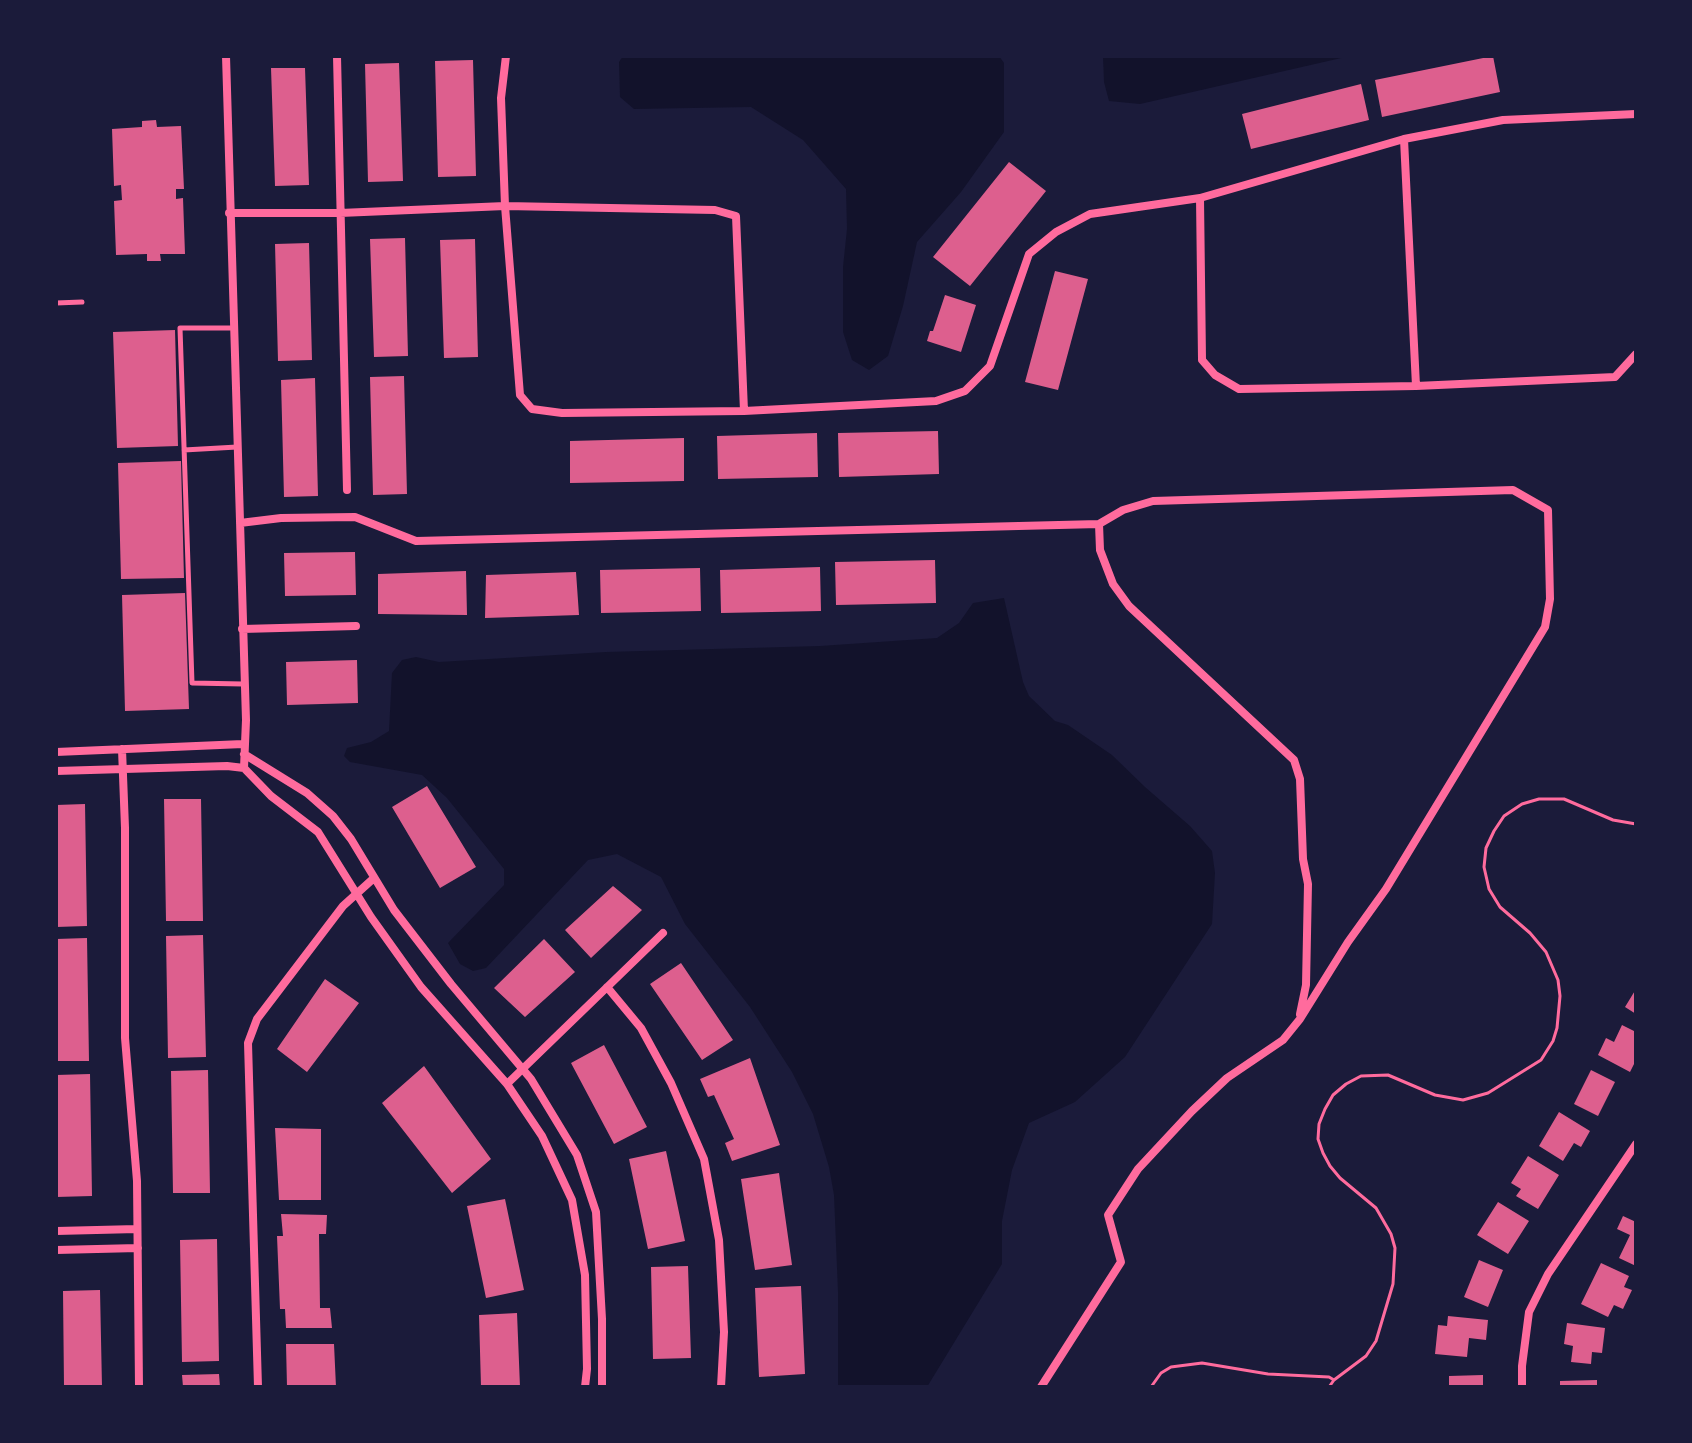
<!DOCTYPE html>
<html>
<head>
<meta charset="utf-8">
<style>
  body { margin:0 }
  #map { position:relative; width:1692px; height:1443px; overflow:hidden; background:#1b1b3a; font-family:"Sofia Sans Condensed",sans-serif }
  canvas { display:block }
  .frame { position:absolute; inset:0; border:58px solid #1b1b3a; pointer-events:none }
</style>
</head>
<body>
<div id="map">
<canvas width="1692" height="1443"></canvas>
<div class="frame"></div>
</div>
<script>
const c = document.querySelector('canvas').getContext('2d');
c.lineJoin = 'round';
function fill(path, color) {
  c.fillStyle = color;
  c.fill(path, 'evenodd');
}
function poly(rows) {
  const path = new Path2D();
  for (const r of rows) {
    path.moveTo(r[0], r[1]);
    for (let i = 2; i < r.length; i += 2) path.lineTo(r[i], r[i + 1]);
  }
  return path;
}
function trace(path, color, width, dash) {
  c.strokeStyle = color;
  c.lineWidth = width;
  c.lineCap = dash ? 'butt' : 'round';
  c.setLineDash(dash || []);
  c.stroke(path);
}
fill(poly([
  [623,56,999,56,1004,63,1004,132,961,192,917,242,903,306,888,356,869,370,852,360,843,332,843,267,847,229,846,189,803,140,751,107,634,109,620,97,619,62],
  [1103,56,1350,56,1140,104,1109,101,1104,82],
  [1004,598,1023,682,1029,696,1055,721,1068,725,1112,755,1145,787,1190,826,1212,851,1215,873,1212,924,1125,1057,1075,1102,1029,1123,1012,1170,1002,1221,1002,1264,927,1387,838,1387,838,1292,834,1195,829,1167,813,1114,792,1072,750,1007,685,924,661,877,617,854,588,860,486,968,473,971,460,964,448,943,504,885,504,869,447,798,422,775,350,762,344,756,347,748,371,742,389,731,392,673,402,660,416,657,439,662,606,652,820,646,937,638,959,623,973,603]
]), '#12122b');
fill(poly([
  [1493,56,1500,92,1382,117,1375,80],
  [473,60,476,176,438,177,435,61],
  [399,63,403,181,368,182,365,64],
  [271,68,305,68,309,185,275,186],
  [1361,84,1369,120,1251,149,1242,114],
  [156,120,157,127,181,126,184,189,176,189,176,199,183,198,185,254,160,254,161,261,147,261,147,254,116,255,114,201,122,200,121,185,114,186,112,129,142,127,142,121],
  [1009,162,1046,191,970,286,933,257],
  [405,238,408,356,374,357,370,239],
  [475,239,478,357,444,358,440,240],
  [309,243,312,360,278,361,275,244],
  [1055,271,1088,279,1058,390,1025,382],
  [945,295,976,305,961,352,927,341,930,331,933,331],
  [175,330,178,446,117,448,113,332],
  [404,376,407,494,373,495,370,377],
  [315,378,318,496,284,497,281,380],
  [938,431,939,474,839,477,838,433],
  [817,433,818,477,718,479,717,436],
  [684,438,684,481,570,483,570,441],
  [181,461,184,578,121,579,118,463],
  [355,552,356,595,285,596,284,553],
  [935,560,936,603,836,605,835,562],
  [820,567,821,611,721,613,720,570],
  [700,568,701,611,601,613,600,570],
  [466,571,467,615,378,614,378,574],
  [576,572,579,615,485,618,486,575],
  [185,593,189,709,125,711,122,595],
  [357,660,358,703,287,705,286,662],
  [427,786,476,867,440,888,392,807],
  [164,799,201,799,203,921,166,921],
  [85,804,87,926,56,927,56,805],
  [613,886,642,910,591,958,565,930],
  [203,935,206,1057,168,1058,166,936],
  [87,938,89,1061,56,1061,56,939],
  [544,939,575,972,525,1017,494,988],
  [681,963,733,1040,702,1060,650,984],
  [325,979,359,1003,307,1072,277,1049],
  [1636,989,1636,1014,1625,1007],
  [1622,1025,1636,1032,1636,1060,1630,1072,1598,1055,1606,1038,1614,1042],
  [604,1045,647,1127,614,1144,571,1063],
  [750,1058,780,1145,732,1161,725,1143,734,1139,714,1095,708,1097,700,1079],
  [424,1066,491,1159,452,1193,382,1103],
  [208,1070,210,1193,173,1193,171,1071],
  [1591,1070,1615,1082,1598,1116,1574,1104],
  [90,1074,92,1196,56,1197,56,1075],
  [1559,1112,1590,1131,1581,1147,1574,1143,1563,1161,1539,1146],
  [275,1128,321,1129,321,1200,279,1200],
  [666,1151,685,1241,648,1249,629,1159],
  [1528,1156,1559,1175,1538,1209,1516,1196,1521,1189,1511,1183],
  [779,1173,792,1265,755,1270,741,1179],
  [505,1199,524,1290,486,1298,467,1206],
  [1498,1202,1529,1221,1508,1254,1477,1235],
  [281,1214,327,1215,326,1234,319,1234,320,1308,330,1308,332,1328,286,1328,285,1309,280,1309,277,1236,283,1236],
  [1623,1216,1636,1222,1636,1266,1619,1258,1630,1235,1617,1229],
  [217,1239,219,1361,182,1362,180,1240],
  [1479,1260,1503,1270,1488,1307,1464,1297],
  [1601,1263,1629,1276,1624,1287,1632,1290,1623,1309,1614,1305,1608,1317,1581,1304],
  [688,1266,691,1358,653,1359,651,1267],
  [801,1286,805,1374,759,1377,755,1288],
  [100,1290,102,1387,64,1387,63,1291],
  [517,1313,520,1387,481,1387,479,1315],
  [1448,1316,1488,1320,1486,1340,1469,1338,1467,1357,1435,1354,1438,1325,1447,1326],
  [1567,1323,1605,1328,1602,1353,1592,1352,1591,1364,1571,1362,1573,1346,1564,1344],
  [286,1344,334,1344,336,1387,287,1387],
  [219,1374,220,1387,183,1387,182,1375],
  [1483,1375,1483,1387,1449,1387,1449,1376],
  [1597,1380,1597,1387,1560,1387,1560,1381]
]), '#dd5f8e');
trace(poly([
  [1334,1380,1366,1356,1376,1341,1393,1284,1395,1248,1391,1234,1376,1208,1340,1178,1330,1166,1323,1153,1318,1139,1319,1124,1325,1109,1333,1095,1346,1084,1361,1076,1388,1075,1435,1095,1463,1100,1488,1093,1541,1060,1553,1041,1557,1028,1560,996,1558,980,1546,952,1530,933,1500,907,1489,889,1484,867,1486,848,1494,831,1504,816,1522,804,1539,799,1564,799,1613,820,1636,824],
  [1151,1387,1161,1373,1171,1367,1202,1363,1268,1374,1329,1377,1334,1380,1329,1387]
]), '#ff6b9d', 3);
trace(poly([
  [56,303,82,302],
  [233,328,180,328,192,683,243,684],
  [184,450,237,447]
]), '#ff6b9d', 5);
trace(poly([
  [226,56,246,720,244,768,271,796,318,832,371,917,421,987,507,1084,542,1136,572,1200,585,1275,587,1369,585,1387],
  [337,56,347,490],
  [506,56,501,98,505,206,520,395,532,409,562,413,744,411,936,401,965,391,990,366,1029,254,1056,232,1090,214,1200,198,1404,139,1503,120,1636,114],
  [1404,139,1416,386],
  [1200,198,1202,360,1215,375,1239,389,1416,386,1615,377,1636,354],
  [229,213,340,213,505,206,715,210,736,216,744,411],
  [240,523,281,518,355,517,416,541,1099,524,1123,510,1153,501,1513,490,1548,510,1550,599,1545,627,1386,889,1348,942,1300,1019,1283,1040,1227,1078,1192,1111,1138,1169,1108,1215,1121,1262,1041,1387],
  [1099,524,1100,550,1113,584,1129,606,1294,760,1300,779,1303,859,1308,884,1306,985,1300,1014],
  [242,629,356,626],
  [122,749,125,828,125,1038,137,1181,139,1387],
  [56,752,243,744],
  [244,754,307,793,333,816,351,839,394,910,451,984,531,1079,577,1155,596,1212,602,1319,602,1387],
  [56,771,227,766,244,768],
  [607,987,641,1028,671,1083,704,1159,719,1240,724,1332,721,1387],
  [507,1084,663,933],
  [56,1231,137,1229],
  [56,1250,138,1248],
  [258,1387,248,1043,257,1019,343,906,374,878],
  [1522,1387,1522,1366,1529,1312,1548,1274,1636,1144]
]), '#ff6b9d', 8);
</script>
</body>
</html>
